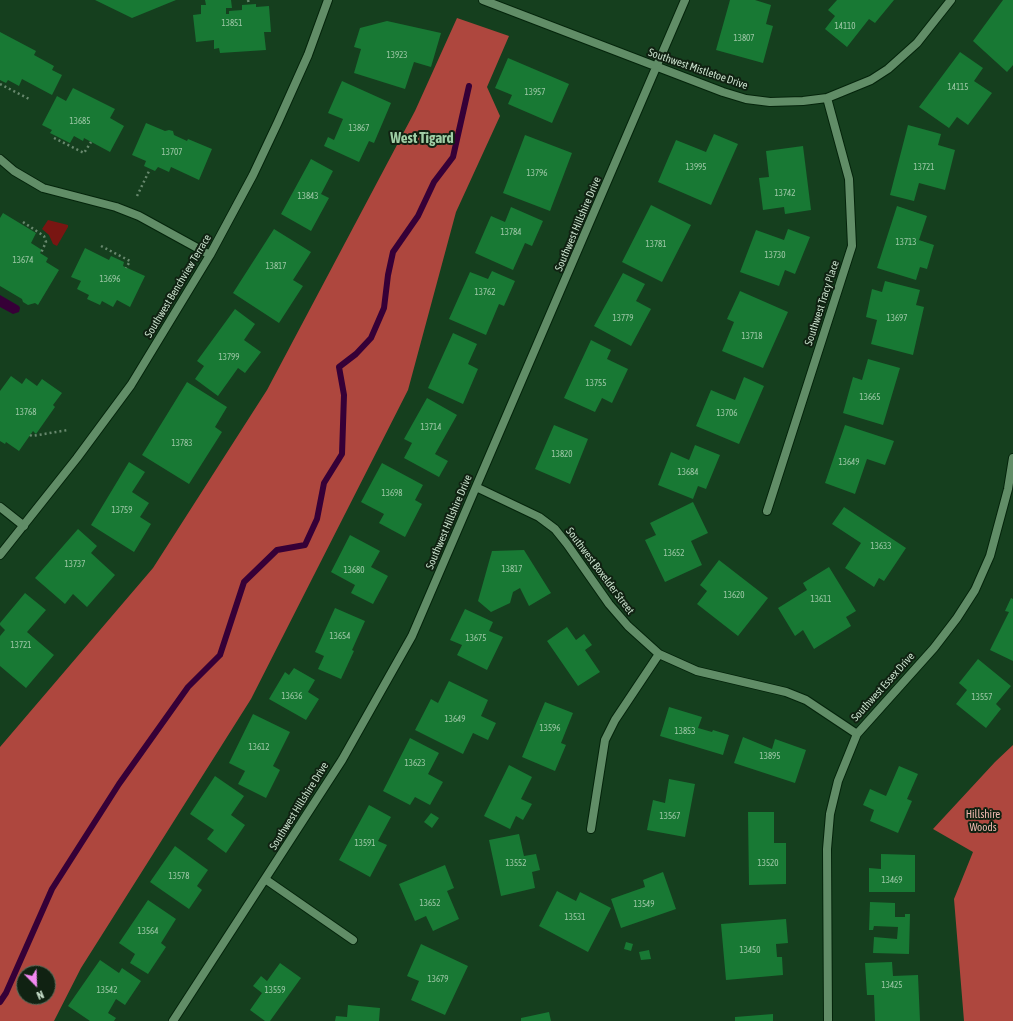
<!DOCTYPE html>
<html>
<head>
<meta charset="utf-8">
<style>
  body { margin:0 }
  #map { position:relative; width:1013px; height:1021px; overflow:hidden; background:#153f1e; font-family:"Asap Condensed",sans-serif }
  canvas { display:block }
  .north { position:absolute; left:16px; top:965px; width:40px; height:40px; box-sizing:border-box; background:#102212; border:1px solid #5a6e5c; border-radius:50%; rotate:157deg; font-size:11px; font-weight:700; line-height:16px; text-align:center; color:#c8dfcb }
  .north::after { content:''; display:block; margin:auto; width:14px; height:18px; background:#f389f1; clip-path:polygon(50% 0,100% 100%,50% 72%,0 100%) }
</style>
</head>
<body>
<div id="map">
<canvas width="1013" height="1021"></canvas>
<div class="north">N</div>
</div>
<script>
const c = document.querySelector('canvas').getContext('2d');
c.lineJoin = 'round';
function fill(path, color) {
  c.fillStyle = color;
  c.fill(path, 'evenodd');
}
function poly(rows) {
  const path = new Path2D();
  for (const r of rows) {
    path.moveTo(r[0], r[1]);
    for (let i = 2; i < r.length; i += 2) path.lineTo(r[i], r[i + 1]);
  }
  return path;
}
function trace(path, color, width, dash) {
  c.strokeStyle = color;
  c.lineWidth = width;
  c.lineCap = dash ? 'butt' : 'round';
  c.setLineDash(dash || []);
  c.stroke(path);
}
function write(font, color, halo, rows, align = 'center') {
  c.font = font + ' "Asap Condensed",sans-serif';
  c.lineWidth = 4;
  c.setLineDash([]);
  c.textBaseline = 'middle';
  c.strokeStyle = halo;
  c.fillStyle = color;
  for (const [text, x, y, turn = 0] of rows) {
    c.save();
    c.translate(x, y);
    c.rotate((+turn || 0) * Math.PI / 180);
    c.textAlign = isNaN(turn) ? turn : align;
    if (halo) c.strokeText(text, 0, 0);
    c.fillText(text, 0, 0);
    c.restore();
  }
}
fill(poly([
  [48,220,68,225,68,227,57,246,53,244,49,235,42,229]
]), '#791612');
fill(poly([
  [457,18,509,36,487,87,500,116,456,212,408,390,251,699,81,968,54,1021,0,1021,0,747,153,568,267,390,415,111],
  [24,973,48,973,48,997,24,997],
  [1013,745,1013,1021,964,1021,954,899,973,852,933,829,995,762]
]), '#ae473e');
fill(poly([
  [0,295,19,306,20,308,19,312,13,314,0,307]
]), '#360037');
trace(poly([
  [0,1002,6,993,52,889,119,784,188,687,220,655,244,582,277,550,305,545,317,519,324,483,342,454,344,395,339,367,356,354,371,338,384,308,388,275,393,252,418,216,434,182,453,157,469,86]
]), '#360037', 6);
fill(poly([
  [95,0,176,0,132,18],
  [205,0,231,0,232,8,226,8,226,14,229,14,229,11,242,10,242,5,256,4,256,7,269,6,271,32,264,32,266,50,220,53,219,48,214,49,214,40,196,42,193,15,201,14,201,5,206,5],
  [730,0,755,0,771,5,766,24,773,26,763,63,716,50],
  [837,0,894,0,875,23,869,19,847,47,825,29,835,16,828,10],
  [1003,0,1013,0,1013,65,1007,72,973,41],
  [387,21,441,33,431,67,414,62,405,89,354,73,361,49,354,47,360,28],
  [0,32,36,51,34,55,54,66,52,70,62,75,52,95,22,79,19,86,8,80,6,83,0,80],
  [960,52,983,68,974,81,992,93,968,125,957,117,949,128,919,107],
  [508,58,569,84,552,123,508,104,512,95,495,88],
  [342,81,391,103,374,143,369,141,359,162,324,146,328,137,334,140,343,119,328,113],
  [73,88,115,109,110,118,124,126,110,152,84,138,83,141,74,136,70,143,50,133,52,130,42,125,57,96,66,101],
  [146,123,165,131,169,130,173,131,174,135,187,141,188,139,212,149,199,180,171,167,169,172,158,167,155,171,144,166,146,161,132,155],
  [908,125,941,134,938,145,955,150,945,190,919,183,914,201,890,195],
  [714,134,738,144,711,205,658,182,676,140,706,152],
  [525,135,572,153,550,211,503,193],
  [803,146,811,210,785,214,784,207,763,210,759,178,769,177,766,151],
  [311,159,333,171,321,194,329,198,311,231,281,214],
  [651,205,691,225,662,282,622,262],
  [897,206,927,216,919,240,934,245,927,269,920,267,916,280,877,268],
  [511,207,543,221,532,246,525,243,513,270,475,253,491,216,505,222],
  [3,213,36,233,31,243,42,250,40,253,48,258,46,262,59,270,38,305,35,303,28,305,23,302,22,299,0,286,0,218],
  [274,229,311,252,293,280,303,286,279,323,233,293],
  [788,229,810,237,795,274,785,270,779,286,740,272,756,230,784,240],
  [85,248,109,260,111,256,124,262,123,266,145,276,130,307,117,300,113,307,102,301,100,305,87,299,89,295,77,289,81,281,71,277],
  [492,271,515,281,504,306,499,304,486,335,449,319,470,272,488,279],
  [623,273,645,284,636,301,651,309,631,346,594,326],
  [885,281,920,290,916,305,924,307,913,355,871,344,877,320,866,317,872,289,882,292],
  [740,291,788,312,763,368,722,351,734,322,727,319],
  [235,309,255,324,244,340,261,352,245,373,238,368,218,396,195,379,204,366,197,361],
  [453,333,477,344,468,364,478,369,463,404,428,388],
  [591,340,611,350,607,359,628,369,612,403,602,398,595,412,564,398],
  [868,359,900,368,883,425,843,413,853,377,862,380],
  [11,376,22,384,26,378,37,386,42,379,62,393,53,405,55,407,36,434,33,431,19,451,6,442,5,444,0,441,0,391],
  [744,377,764,386,739,444,696,426,711,390,735,400],
  [187,382,227,407,215,427,222,432,189,484,142,455],
  [427,398,457,415,435,454,448,461,439,477,404,458,412,443,404,439],
  [554,425,588,439,570,484,535,469],
  [845,425,894,441,885,465,867,459,855,494,825,483],
  [695,445,720,455,706,489,698,486,693,499,658,485,671,452,689,460],
  [129,462,145,472,132,492,149,503,140,517,151,524,134,552,91,525],
  [382,463,423,485,415,500,422,504,405,537,379,523,384,514,361,502],
  [693,502,708,533,691,541,702,565,665,582,645,540,656,535,650,523],
  [844,507,906,548,884,581,879,578,874,587,845,568,861,543,832,524],
  [78,529,97,546,91,553,115,575,87,607,73,594,65,604,35,578],
  [350,535,380,551,371,567,388,576,373,604,351,593,355,585,331,572],
  [524,550,551,593,529,606,520,588,513,592,510,603,491,612,478,601,492,551],
  [719,560,768,598,738,636,697,604,707,591,700,585],
  [829,567,856,611,846,617,851,626,814,649,803,630,795,636,778,608,807,590,803,583],
  [25,593,46,610,27,632,54,655,26,688,0,666,0,636,5,630,0,625,0,623],
  [1011,598,1013,599,1013,661,990,650,1009,612,1005,611],
  [335,608,365,621,352,650,354,651,341,679,318,669,324,656,315,652],
  [465,609,493,622,489,631,503,637,487,670,457,655,462,645,450,640],
  [567,627,576,640,584,634,592,645,585,650,600,672,578,686,547,641],
  [978,659,1011,686,996,704,1001,709,986,728,956,704,967,690,959,683],
  [294,668,315,680,308,692,319,699,306,720,269,699,285,672,289,675],
  [449,681,488,700,481,716,496,723,488,740,473,733,463,754,415,730,431,699,438,703],
  [545,702,573,713,561,743,566,745,555,771,522,757],
  [669,707,702,717,698,728,712,732,713,730,729,735,723,755,660,736],
  [253,714,290,732,273,766,280,770,266,798,238,784,245,771,229,763],
  [743,737,772,749,775,739,806,750,795,783,734,763],
  [410,738,439,753,428,774,443,782,430,805,415,797,410,805,383,791],
  [509,765,532,777,521,799,532,804,523,820,516,816,510,829,484,816],
  [899,766,918,774,907,799,912,801,898,833,870,821,874,810,863,805,870,789,886,796],
  [215,776,244,796,231,815,245,825,226,853,207,839,214,830,190,814],
  [669,779,695,784,685,837,647,830,653,800,665,803],
  [369,805,391,817,378,841,387,845,370,877,339,860],
  [748,812,774,812,774,843,786,843,786,884,749,885],
  [431,813,439,818,432,828,424,822],
  [519,834,524,856,536,854,540,870,532,872,535,888,501,896,489,840],
  [175,846,208,870,197,886,202,890,189,909,150,882],
  [881,854,915,855,915,892,869,892,869,868,881,869],
  [445,865,454,888,447,891,459,919,433,931,426,916,415,921,399,884],
  [663,872,676,909,621,928,611,899,645,887,643,880],
  [557,891,576,901,580,892,611,908,588,952,539,926],
  [148,900,176,919,161,943,166,947,148,974,130,963,135,954,119,943],
  [870,902,895,903,895,917,905,917,905,914,910,914,909,954,873,953,874,937,897,939,898,927,874,926,873,930,869,930],
  [786,919,788,943,776,944,777,957,782,957,783,975,726,980,721,924],
  [626,942,633,944,631,951,624,949],
  [421,944,468,966,445,1015,411,1000,419,981,407,976],
  [649,950,651,959,641,960,639,952],
  [100,960,119,973,122,968,141,981,125,1005,116,999,108,1013,116,1018,114,1021,90,1021,68,1006],
  [892,962,893,976,918,975,920,1021,875,1021,874,995,867,995,865,963],
  [280,963,301,978,270,1021,265,1021,250,1010,262,993,253,986,261,976,267,981],
  [348,1005,380,1008,379,1021,335,1021,336,1016,347,1017],
  [549,1012,551,1021,521,1021,521,1018],
  [773,1014,773,1021,735,1021,735,1017]
]), '#187934');
const minor = poly([
  [483,0,723,92,746,99,770,102,803,101,827,98,871,80,888,69,917,43,951,0],
  [0,159,14,171,43,188,116,207,139,216,210,255],
  [476,487,539,517,555,529,567,544,609,604,628,626,659,654,697,671,786,692,806,700,857,734],
  [0,507,24,526],
  [767,511,852,246,849,179,827,98],
  [0,555,77,458,131,385,210,255,253,175,278,122,308,55,328,0],
  [591,829,605,740,615,720,659,654],
  [265,879,353,940],
  [173,1021,342,760,412,636,685,0],
  [828,1021,827,849,830,814,838,781,857,734,934,648,957,618,975,590,990,556,1008,489,1013,458]
]);
trace(minor, '#04240b', 10);
trace(poly([
  [248,0,249,4],
  [0,84,31,100],
  [54,138,84,153,91,142],
  [137,196,150,169],
  [23,222,44,236,46,242,41,253],
  [101,246,130,261,126,268],
  [30,435,32,436,68,430]
]), '#67886d', 2.5, [2, 3]);
trace(minor, '#618d67', 8);
write('9px', '#9cc6a5', null, [
  ["13851",232,23],
  ["14110",845,26],
  ["13807",744,38],
  ["13923",397,55],
  ["14115",958,87],
  ["13957",535,92],
  ["13685",80,121],
  ["13867",359,128],
  ["13707",172,152],
  ["13995",696,167],
  ["13721",924,167],
  ["13796",537,173],
  ["13742",785,193],
  ["13843",308,196],
  ["13784",511,232],
  ["13713",906,242],
  ["13781",656,244],
  ["13730",775,255],
  ["13674",23,260],
  ["13817",276,266],
  ["13696",110,279],
  ["13762",485,292],
  ["13779",623,318],
  ["13697",897,318],
  ["13718",752,336],
  ["13799",229,357],
  ["13755",596,383],
  ["13665",870,397],
  ["13768",26,412],
  ["13706",727,413],
  ["13714",431,427],
  ["13783",182,443],
  ["13820",562,454],
  ["13649",849,462],
  ["13684",688,472],
  ["13698",392,493],
  ["13759",122,510],
  ["13633",881,546],
  ["13652",674,553],
  ["13737",75,564],
  ["13817",512,569],
  ["13680",354,570],
  ["13620",734,595],
  ["13611",821,599],
  ["13654",340,636],
  ["13675",476,638],
  ["13721",21,645],
  ["13636",292,696],
  ["13557",982,697],
  ["13649",455,719],
  ["13596",550,728],
  ["13853",685,731],
  ["13612",259,747],
  ["13895",770,756],
  ["13623",415,763],
  ["13567",670,816],
  ["13591",365,843],
  ["13552",516,863],
  ["13520",768,863],
  ["13578",179,876],
  ["13469",892,880],
  ["13652",430,903],
  ["13549",644,904],
  ["13531",575,917],
  ["13564",148,931],
  ["13450",750,950],
  ["13679",438,979],
  ["13425",892,985],
  ["13542",107,990],
  ["13559",275,990]
]);
write('11px', '#c8dfcb', '#102212', [
  ["Southwest Mistletoe Drive",698,69,19],
  ["Southwest Hillshire Drive",578,224,-67],
  ["Southwest Benchview Terrace",178,286,-59],
  ["Southwest Tracy Place",822,303,-72],
  ["Southwest Hillshire Drive",449,522,-67],
  ["Southwest Boxelder Street",600,571,53],
  ["Southwest Essex Drive",883,687,-48],
  ["Southwest Hillshire Drive",299,806,-58]
]);
write('11px', '#eeb6ae', '#102212', [
  ["Hillshire",983,815],
  ["Woods",983,828]
]);
write('bold 15px', '#9fcda4', '#102212', [
  ["West Tigard",422,138]
]);
</script>
</body>
</html>
